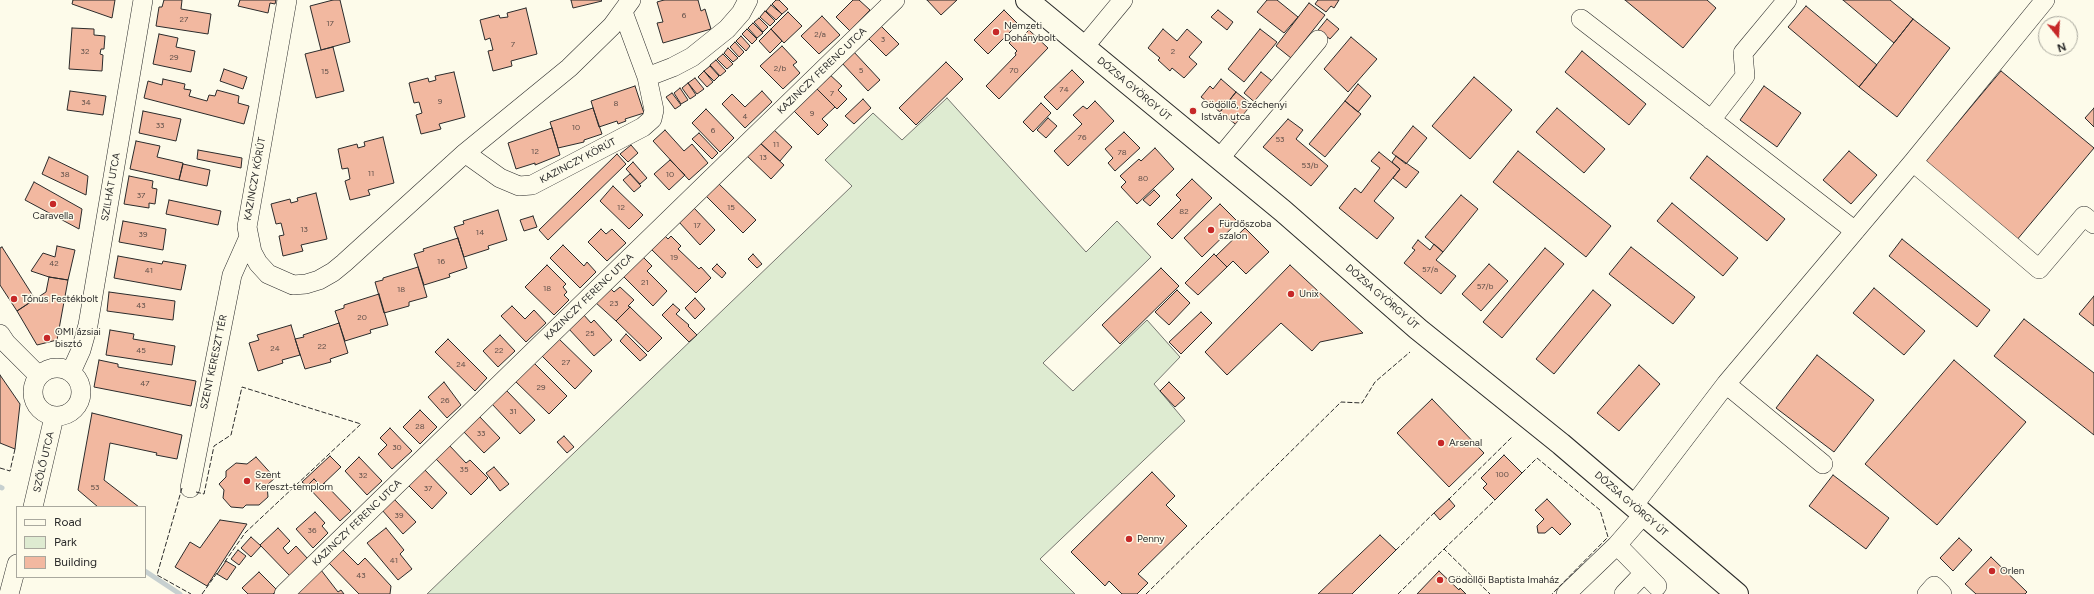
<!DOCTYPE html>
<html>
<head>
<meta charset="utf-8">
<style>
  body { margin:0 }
  #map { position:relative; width:2094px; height:594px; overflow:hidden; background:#fdfbea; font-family:Figtree,sans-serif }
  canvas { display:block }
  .legend { position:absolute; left:16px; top:506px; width:130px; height:72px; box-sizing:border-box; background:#fdfbea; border:1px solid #a9a89e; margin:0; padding:5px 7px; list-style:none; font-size:12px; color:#2b2b2b }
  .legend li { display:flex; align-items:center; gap:8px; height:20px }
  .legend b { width:20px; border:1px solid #a9a89e }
  .north { position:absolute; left:2038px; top:16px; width:40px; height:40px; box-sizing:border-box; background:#fdfbea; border:1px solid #a9a89e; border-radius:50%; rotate:162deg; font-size:11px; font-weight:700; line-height:16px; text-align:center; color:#2b2b2b }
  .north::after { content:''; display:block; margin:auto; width:14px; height:18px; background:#c62828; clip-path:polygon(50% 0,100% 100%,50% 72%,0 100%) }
</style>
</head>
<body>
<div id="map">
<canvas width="2094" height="594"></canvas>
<ul class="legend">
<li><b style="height:5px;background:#fdfbea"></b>Road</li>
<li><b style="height:11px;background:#deebd1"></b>Park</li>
<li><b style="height:11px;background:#f2b8a0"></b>Building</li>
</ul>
<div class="north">N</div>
</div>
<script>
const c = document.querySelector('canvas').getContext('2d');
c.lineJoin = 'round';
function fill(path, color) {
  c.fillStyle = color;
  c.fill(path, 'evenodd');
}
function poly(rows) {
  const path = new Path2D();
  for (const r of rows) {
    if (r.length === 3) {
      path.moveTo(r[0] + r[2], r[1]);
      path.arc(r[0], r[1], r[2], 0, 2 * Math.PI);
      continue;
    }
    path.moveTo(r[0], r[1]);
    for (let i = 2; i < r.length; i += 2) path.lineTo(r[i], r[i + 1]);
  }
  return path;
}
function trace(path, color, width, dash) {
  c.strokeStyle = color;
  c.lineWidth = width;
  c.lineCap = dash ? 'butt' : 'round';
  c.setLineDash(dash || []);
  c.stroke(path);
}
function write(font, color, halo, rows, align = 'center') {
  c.font = font + ' Figtree,sans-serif';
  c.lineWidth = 3;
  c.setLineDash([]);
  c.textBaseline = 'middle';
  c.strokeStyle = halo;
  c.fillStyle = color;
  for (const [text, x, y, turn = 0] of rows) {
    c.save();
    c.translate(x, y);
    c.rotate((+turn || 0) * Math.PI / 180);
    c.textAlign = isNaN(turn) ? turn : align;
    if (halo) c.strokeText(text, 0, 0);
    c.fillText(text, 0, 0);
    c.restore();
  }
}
const green = poly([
  [947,98,1086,252,1117,221,1151,257,1043,363,1073,391,1147,320,1180,357,1154,384,1185,421,1040,559,1075,594,427,594,852,186,825,160,873,113,902,140,947,98]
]);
fill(green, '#deebd1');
trace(green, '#74746e', 1);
trace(poly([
  [0,487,2,488],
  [145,571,180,594]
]), '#c7d0d0', 5);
const building = poly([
  [73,0,115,0,112,18,72,4,73,0],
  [164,0,182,0,181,9,211,14,208,34,156,26,159,7,162,7,164,0],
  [240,0,276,0,275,4,270,3,268,13,238,6,240,0],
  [333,0,340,0,350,42,321,50,310,6,333,0],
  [571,0,601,0,602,1,573,8,571,0],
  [664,0,698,0,701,11,705,9,711,29,663,43,657,23,663,22,657,2,664,0],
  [776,0,779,0,788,9,782,14,772,4,776,0],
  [853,0,859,0,870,10,850,31,836,17,853,0],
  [927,0,957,0,941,15,927,0],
  [1267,0,1277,0,1298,17,1284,33,1257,12,1267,0],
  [1318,0,1339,0,1334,8,1331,6,1326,12,1315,4,1318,0],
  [1625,0,1707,0,1716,8,1683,48,1625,0],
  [1843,0,1890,0,1913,19,1894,43,1843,0],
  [1309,3,1325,15,1291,58,1276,46,1309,3],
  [771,5,782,14,776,20,766,11,771,5],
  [1806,6,1877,65,1859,87,1788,27,1806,6],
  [526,8,537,54,511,61,512,66,493,71,488,51,493,50,490,38,485,40,480,20,499,15,500,18,508,17,507,13,526,8],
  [1004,10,1018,24,988,54,974,40,1004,10],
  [1218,10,1233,22,1227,30,1211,17,1218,10],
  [765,11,775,21,770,26,760,17,765,11],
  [788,12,802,26,784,43,771,29,788,12],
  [822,16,840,35,819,54,801,36,822,16],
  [759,18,768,27,763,32,754,22,759,18],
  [1327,19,1339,29,1330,39,1318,30,1327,19],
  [1913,19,1950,48,1897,117,1859,87,1913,19],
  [753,23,763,33,757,38,748,28,753,23],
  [879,24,899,44,886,56,866,36,879,24],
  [72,28,94,29,94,35,105,36,104,49,101,49,100,54,103,55,102,71,69,69,72,28],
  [747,29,757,39,752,44,742,34,747,29],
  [771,29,782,41,770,53,759,41,771,29],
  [1163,29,1177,41,1187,29,1202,42,1189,57,1197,64,1184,78,1172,68,1170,71,1158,60,1160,58,1148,48,1163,29],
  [1260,29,1277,42,1244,82,1228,69,1260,29],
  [1029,30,1048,48,999,99,986,86,1016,55,1015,53,1017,51,1009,43,1016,36,1020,39,1029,30],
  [159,34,178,38,176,47,195,51,191,72,153,64,159,34],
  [741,36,750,46,746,51,736,41,741,36],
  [1351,37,1377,59,1348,92,1324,69,1351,37],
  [735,42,744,52,739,57,730,47,735,42],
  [782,46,797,62,793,65,800,73,783,89,760,66,782,46],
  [333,47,344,91,316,98,305,54,333,47],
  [728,48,738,58,733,62,724,53,728,48],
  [853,51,880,80,868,91,841,62,853,51],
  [1582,51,1646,104,1629,125,1565,72,1582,51],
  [723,54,733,64,727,69,717,59,723,54],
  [716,60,726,71,720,76,710,65,716,60],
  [946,62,963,79,916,125,899,108,946,62],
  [710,66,719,76,714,81,704,71,710,66],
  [224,69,247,77,243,89,220,81,224,69],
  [1072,70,1084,82,1057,110,1044,97,1072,70],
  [704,71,713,82,707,87,698,77,704,71],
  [2001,71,2094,148,2016,241,1923,164,2001,71],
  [454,72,465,117,439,124,441,129,421,134,416,115,422,113,419,102,414,103,409,83,428,78,429,82,436,80,435,76,454,72],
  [1261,72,1276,84,1258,105,1244,93,1261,72],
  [828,73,842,86,838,90,847,99,837,109,815,87,828,73],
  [1474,77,1512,110,1470,159,1432,126,1474,77],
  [695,78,704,89,697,94,688,83,695,78],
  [163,79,185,84,184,89,191,90,189,96,207,101,209,95,215,96,217,90,239,96,238,103,249,106,244,124,144,98,148,81,162,85,163,79],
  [1221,79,1236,92,1220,112,1201,97,1210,86,1213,89,1221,79],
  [688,83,696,95,690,99,682,88,688,83],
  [1358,84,1371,96,1358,112,1345,101,1358,84],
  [635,86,644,113,625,119,626,121,618,124,617,121,599,127,591,101,635,86],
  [1764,86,1801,113,1777,147,1740,120,1764,86],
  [815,87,835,107,822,119,828,125,818,135,792,109,815,87],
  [680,88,688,100,681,104,674,93,680,88],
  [70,91,106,96,103,115,67,110,70,91],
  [762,91,772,102,745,128,722,104,732,94,745,107,762,91],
  [1236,92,1255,107,1239,127,1220,112,1236,92],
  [672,93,681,105,675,109,666,97,672,93],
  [863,99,871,108,854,124,845,116,863,99],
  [1095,101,1114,121,1068,166,1054,151,1082,124,1073,115,1083,106,1087,109,1095,101],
  [1345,101,1361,114,1325,157,1309,144,1345,101],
  [1041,103,1051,113,1033,132,1023,122,1041,103],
  [593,108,602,134,584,140,584,142,558,148,550,122,593,108],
  [1557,108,1605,149,1584,173,1536,132,1557,108],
  [2094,108,2094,127,2085,118,2094,108],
  [706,109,734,138,720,152,692,123,706,109],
  [143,111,181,119,176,141,139,133,143,111],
  [1048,118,1057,126,1046,138,1037,130,1048,118],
  [1288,119,1303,130,1296,139,1328,166,1311,186,1263,147,1288,119],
  [1413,126,1427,138,1406,164,1392,153,1413,126],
  [552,128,560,155,535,165,535,163,516,169,508,143,552,128],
  [772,128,792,147,780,161,759,142,772,128],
  [665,130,684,151,692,144,708,163,689,180,653,141,665,130],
  [1124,132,1140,148,1115,171,1108,163,1113,158,1105,149,1124,132],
  [699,133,718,153,712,159,692,139,699,133],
  [383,137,394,183,368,190,370,195,350,200,345,181,350,179,348,168,342,169,338,149,357,144,358,148,365,146,364,142,383,137],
  [136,141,160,146,157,157,183,163,179,180,130,169,136,141],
  [759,142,784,165,771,179,746,155,759,142],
  [631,145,638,153,628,162,620,154,631,145],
  [1155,148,1174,169,1137,204,1121,187,1126,182,1120,176,1139,159,1141,161,1155,148],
  [198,150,242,158,241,168,197,159,198,150],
  [1518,151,1611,226,1586,257,1493,182,1518,151],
  [1849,151,1877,175,1851,204,1823,180,1849,151],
  [1379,152,1400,169,1374,201,1394,218,1377,239,1339,208,1355,188,1361,193,1380,168,1371,161,1379,152],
  [617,154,626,164,548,240,539,230,617,154],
  [1396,156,1419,172,1406,188,1393,178,1400,169,1392,162,1396,156],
  [1707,156,1785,219,1767,241,1690,178,1707,156],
  [49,157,88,176,86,195,42,174,49,157],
  [670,160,685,175,669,190,654,174,670,160],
  [633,162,647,178,640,184,626,169,633,162],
  [183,164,210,170,207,186,179,180,183,164],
  [630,174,641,186,634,192,623,180,630,174],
  [129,176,153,181,152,188,157,189,155,204,149,203,149,208,124,204,129,176],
  [1192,179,1212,198,1172,239,1157,224,1181,200,1176,195,1192,179],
  [34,182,82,209,79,229,25,200,34,182],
  [718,183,756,220,743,233,706,196,718,183],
  [613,186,643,215,629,229,600,201,613,186],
  [1154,190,1160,196,1150,206,1143,200,1154,190],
  [316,193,327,239,301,245,303,251,283,256,279,236,284,235,281,223,276,224,271,204,290,199,291,203,298,201,297,198,316,193],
  [1461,195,1478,209,1443,252,1425,237,1461,195],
  [169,200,221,211,218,225,166,214,169,200],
  [1672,203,1738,258,1723,276,1657,221,1672,203],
  [1220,204,1238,222,1202,257,1184,238,1220,204],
  [694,208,715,230,700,245,679,222,694,208],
  [498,210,507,240,488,246,489,249,464,257,454,227,464,224,463,221,498,210],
  [533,216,537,227,524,231,520,220,533,216],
  [123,221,166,229,163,250,119,242,123,221],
  [1245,228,1269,252,1246,274,1233,261,1227,267,1216,256,1245,228],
  [601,229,606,234,612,229,626,243,607,261,588,242,601,229],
  [664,235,668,239,671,236,681,246,678,249,699,269,701,267,711,278,696,293,651,249,664,235],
  [458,238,467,268,449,274,450,277,424,285,414,254,424,251,423,249,458,238],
  [1902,239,1990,310,1977,327,1889,256,1902,239],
  [1418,240,1430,250,1434,244,1443,252,1436,260,1456,276,1441,294,1404,263,1415,250,1412,248,1418,240],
  [563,245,584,266,587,262,596,272,580,288,550,258,563,245],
  [57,246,75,250,68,280,49,277,31,271,43,253,55,257,57,246],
  [2,247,35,299,17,311,0,285,0,248,2,247],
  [1631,247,1695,297,1673,324,1609,274,1631,247],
  [1545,248,1564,264,1502,338,1483,322,1545,248],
  [753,254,762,264,757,268,748,259,753,254],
  [1214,254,1227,267,1198,295,1185,283,1214,254],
  [118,256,162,264,163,261,186,265,181,290,114,278,118,256],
  [642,256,652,266,647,271,667,291,653,306,622,275,642,256],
  [717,264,726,273,722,278,712,269,717,264],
  [1489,264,1508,281,1481,311,1462,294,1489,264],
  [547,265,566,284,563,287,567,292,564,295,569,300,554,315,525,287,547,265],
  [1290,265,1363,333,1320,342,1312,351,1281,323,1227,375,1205,352,1290,265],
  [418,267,427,297,409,302,409,306,384,313,375,282,383,280,383,278,418,267],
  [1161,268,1179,286,1120,344,1102,325,1161,268],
  [49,277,68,280,57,340,37,345,17,311,46,292,49,277],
  [609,287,614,292,620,287,634,300,628,306,630,307,616,321,595,302,609,287],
  [1874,288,1925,331,1904,355,1853,313,1874,288],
  [1177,290,1190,303,1169,325,1155,312,1177,290],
  [1593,290,1611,305,1554,374,1536,359,1593,290],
  [109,292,175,301,173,320,107,311,109,292],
  [379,294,388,325,370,330,371,333,345,341,335,311,344,308,344,305,379,294],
  [2094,296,2094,326,2079,314,2094,296],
  [695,298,705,309,695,319,685,308,695,298],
  [673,304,680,310,676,314,689,325,688,326,697,335,689,342,662,315,673,304],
  [512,306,525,319,534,310,546,323,526,342,501,316,512,306],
  [630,307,662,338,648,352,616,321,630,307],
  [1201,312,1212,323,1181,354,1169,342,1201,312],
  [583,314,591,323,594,320,612,340,594,356,568,328,583,314],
  [2024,319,2094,373,2094,435,1994,356,2024,319],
  [339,323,348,353,330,359,331,362,305,369,295,339,304,337,303,335,339,323],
  [291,325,300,355,282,360,283,363,258,371,249,343,259,340,257,335,291,325],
  [110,330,134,334,133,339,175,346,172,365,106,355,110,330],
  [626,334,647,355,640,361,620,341,626,334],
  [500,335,515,351,498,367,483,351,500,335],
  [558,338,592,371,575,389,541,355,558,338],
  [448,339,487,378,475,391,435,352,448,339],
  [1817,355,1874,400,1834,452,1776,408,1817,355],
  [99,360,118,364,118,367,196,381,191,406,94,387,99,360],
  [1954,360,2026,422,1937,525,1865,464,1954,360],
  [533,362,567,396,549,414,515,381,533,362],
  [1639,365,1660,384,1619,431,1597,413,1639,365],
  [0,375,20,404,15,449,0,443,0,375],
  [444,382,461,405,447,418,428,397,444,382],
  [1169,382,1185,398,1175,407,1160,391,1169,382],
  [506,390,535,420,520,434,492,404,506,390],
  [1432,399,1484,453,1449,487,1397,433,1432,399],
  [420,410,437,427,420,444,403,427,420,410],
  [92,413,182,435,177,459,156,455,157,453,110,443,104,480,139,507,98,507,78,490,92,413],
  [479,416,500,438,484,453,463,431,479,416],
  [390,428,412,451,392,469,378,454,387,445,380,438,390,428],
  [564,436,574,447,567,453,557,442,564,436],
  [449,445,466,463,470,460,488,478,471,495,435,458,449,445],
  [1504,455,1522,473,1495,500,1483,488,1487,484,1481,478,1504,455],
  [330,456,341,467,321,486,314,479,307,486,302,482,330,456],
  [256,457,275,478,267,485,268,497,259,505,246,505,243,508,231,507,223,498,224,490,219,484,226,477,226,471,236,463,247,464,256,457],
  [359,457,382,481,367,495,345,471,359,457],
  [494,467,509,484,500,491,486,473,494,467],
  [424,469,447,493,432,509,408,485,424,469],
  [1152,472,1175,496,1166,505,1187,526,1138,574,1148,583,1137,594,1122,594,1109,581,1105,586,1071,552,1152,472],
  [1833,475,1889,518,1866,549,1809,506,1833,475],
  [314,479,321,486,324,483,351,511,340,521,307,486,314,479],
  [394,499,416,522,403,534,382,510,394,499],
  [1449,499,1455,506,1440,520,1434,513,1449,499],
  [1547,499,1571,524,1560,535,1552,527,1545,533,1538,533,1537,526,1544,519,1535,510,1547,499],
  [315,512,325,523,322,526,328,533,313,548,296,529,315,512],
  [220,520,247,524,207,586,175,567,190,542,200,548,220,520],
  [278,528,290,541,283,548,288,554,296,546,308,559,290,576,260,545,278,528],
  [386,528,404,550,400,554,412,569,398,580,367,543,386,528],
  [1380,535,1396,550,1352,594,1318,594,1380,535],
  [251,537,261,546,251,557,241,548,251,537],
  [1959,538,1972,550,1953,571,1940,558,1959,538],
  [342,549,358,565,365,558,391,586,390,594,359,594,328,562,342,549],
  [238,550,246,556,239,565,231,559,238,550],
  [1991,557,2027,592,2025,594,1976,594,1965,584,1991,557],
  [226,561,236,567,227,580,217,574,226,561],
  [321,570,338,592,341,590,344,594,294,594,321,570],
  [1439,571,1459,590,1460,588,1466,594,1417,594,1439,571],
  [259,572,277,590,273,594,248,594,242,588,259,572]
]);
fill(building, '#f2b8a0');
trace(building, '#2b2b2b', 1);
const minor = poly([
  [287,0,247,227,252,252,258,263,268,274,293,285,306,284,319,280,333,272,344,263,465,153,569,68,612,26,631,0],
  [1581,19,1855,231],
  [1084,47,1123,0],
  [647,77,673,67,692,57,727,29,741,13,748,0],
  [1711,120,1745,76,1743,53,1787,0],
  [465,153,500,178,519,186,532,185,643,127,652,119,654,110,647,77,623,12],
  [1219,159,1318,40],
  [1913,162,2039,269,2084,216,2094,224],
  [0,334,6,343,39,376],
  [57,392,24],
  [71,372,81,350,88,325,143,0],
  [1726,384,1823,464],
  [190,488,232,275,248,239],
  [1633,506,1726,384,1913,162,2045,0],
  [33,507,54,417],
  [1617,545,1657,586],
  [9,594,17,564],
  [284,594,895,0],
  [1566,594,1617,545,1643,515],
  [1624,594,1644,573],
  [1927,594,1934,586,1942,594]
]);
const major = poly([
  [1027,0,1283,211,1418,329,1561,444,1737,594]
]);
trace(minor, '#2b2b2b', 20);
trace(major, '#2b2b2b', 24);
trace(minor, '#fdfbea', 19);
trace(major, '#fdfbea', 22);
trace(poly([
  [0,468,10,471,15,449],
  [1522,473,1537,458,1600,510,1608,537,1552,594],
  [182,488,157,575,191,594],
  [196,492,204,494,214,446,231,435,242,387,361,424,245,533,224,563],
  [1448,500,1512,437],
  [1444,549,1495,500],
  [1396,550,1436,511],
  [202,594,217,573],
  [1146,594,1341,402,1362,403,1375,382,1410,352],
  [1398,594,1444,549,1490,594]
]), '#2b2b2b', 1, [5, 2]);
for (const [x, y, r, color] of [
  [996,32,4,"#c62828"],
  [1193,111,4,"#c62828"],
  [53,204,4,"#c62828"],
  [1211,230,4,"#c62828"],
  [1291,294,4,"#c62828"],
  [14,299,4,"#c62828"],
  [47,338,4,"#c62828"],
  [1441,443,4,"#c62828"],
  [247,481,4,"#c62828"],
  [1129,539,4,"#c62828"],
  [1992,571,4,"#c62828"],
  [1440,580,4,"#c62828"]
]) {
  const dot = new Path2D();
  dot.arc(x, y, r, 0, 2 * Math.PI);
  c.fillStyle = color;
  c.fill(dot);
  trace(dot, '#fdfbea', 1.5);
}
write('8px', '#5d4e48', null, [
  ["6",684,16],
  ["27",184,20],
  ["17",330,24],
  ["2/a",820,35],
  ["3",883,40],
  ["7",513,45],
  ["32",85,52],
  ["2",1173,52],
  ["29",174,58],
  ["2/b",780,69],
  ["5",861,71],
  ["70",1014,71],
  ["15",325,72],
  ["74",1064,90],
  ["7",832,94],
  ["9",440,102],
  ["34",86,103],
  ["8",616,104],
  ["9",812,114],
  ["4",745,117],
  ["33",160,126],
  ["10",576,128],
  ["6",713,131],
  ["76",1082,138],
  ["53",1280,140],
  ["11",776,145],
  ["12",535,152],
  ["78",1122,153],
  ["13",763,158],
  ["53/b",1310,166],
  ["11",371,174],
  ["38",65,175],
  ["10",670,175],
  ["80",1143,179],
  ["37",141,196],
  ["12",621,208],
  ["15",731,208],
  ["82",1184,212],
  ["17",697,226],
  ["13",304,230],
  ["14",480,233],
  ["39",143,235],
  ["19",674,258],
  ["16",441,262],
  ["42",54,264],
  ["57/a",1430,270],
  ["41",149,271],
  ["21",645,283],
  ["57/b",1485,287],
  ["18",547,289],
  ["18",401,290],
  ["23",614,304],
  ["43",141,306],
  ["20",362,318],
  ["25",590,334],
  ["22",322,347],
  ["24",275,349],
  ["45",141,351],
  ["22",499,351],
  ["27",566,363],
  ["24",461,365],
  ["47",145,384],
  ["29",541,388],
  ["26",445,401],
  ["31",513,412],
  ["28",420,427],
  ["33",481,434],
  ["30",397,448],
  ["35",464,470],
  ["100",1502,475],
  ["32",363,476],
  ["53",95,488],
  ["37",428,489],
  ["39",399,516],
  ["36",312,531],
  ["41",394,561],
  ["43",361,576]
]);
write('10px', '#2b2b2b', '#fdfbea', [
  ["Nemzeti",1004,26],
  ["Dohánybolt",1004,38],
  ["Gödöllő, Széchenyi",1201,105],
  ["István utca",1201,117],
  ["Caravella",53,216,"center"],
  ["Fürdőszoba",1219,224],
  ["szalon",1219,236],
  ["Unix",1299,294],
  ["Tónus Festékbolt",22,299],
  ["OMI ázsiai",55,332],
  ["bisztó",55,344],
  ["Arsenal",1449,443],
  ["Szent",255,475],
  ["Kereszt-templom",255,487],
  ["Penny",1137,539],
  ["Orlen",2000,571],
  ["Gödöllői Baptista Imaház",1448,580]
], 'left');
write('10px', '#2b2b2b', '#fdfbea', [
  ["KAZINCZY FERENC UTCA",822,71,-44],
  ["DÓZSA GYÖRGY ÚT",1134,89,40],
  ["KAZINCZY KÖRÚT",578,161,-28],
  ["KAZINCZY KÖRÚT",255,179,-80],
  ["SZILHÁT UTCA",111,187,-80],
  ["KAZINCZY FERENC UTCA",589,297,-44],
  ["DÓZSA GYÖRGY ÚT",1382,297,41],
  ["SZENT KERESZT TÉR",214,362,-78],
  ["SZŐLŐ UTCA",44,462,-77],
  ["DÓZSA GYÖRGY ÚT",1631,504,41],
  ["KAZINCZY FERENC UTCA",357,523,-44]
]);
</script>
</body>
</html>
